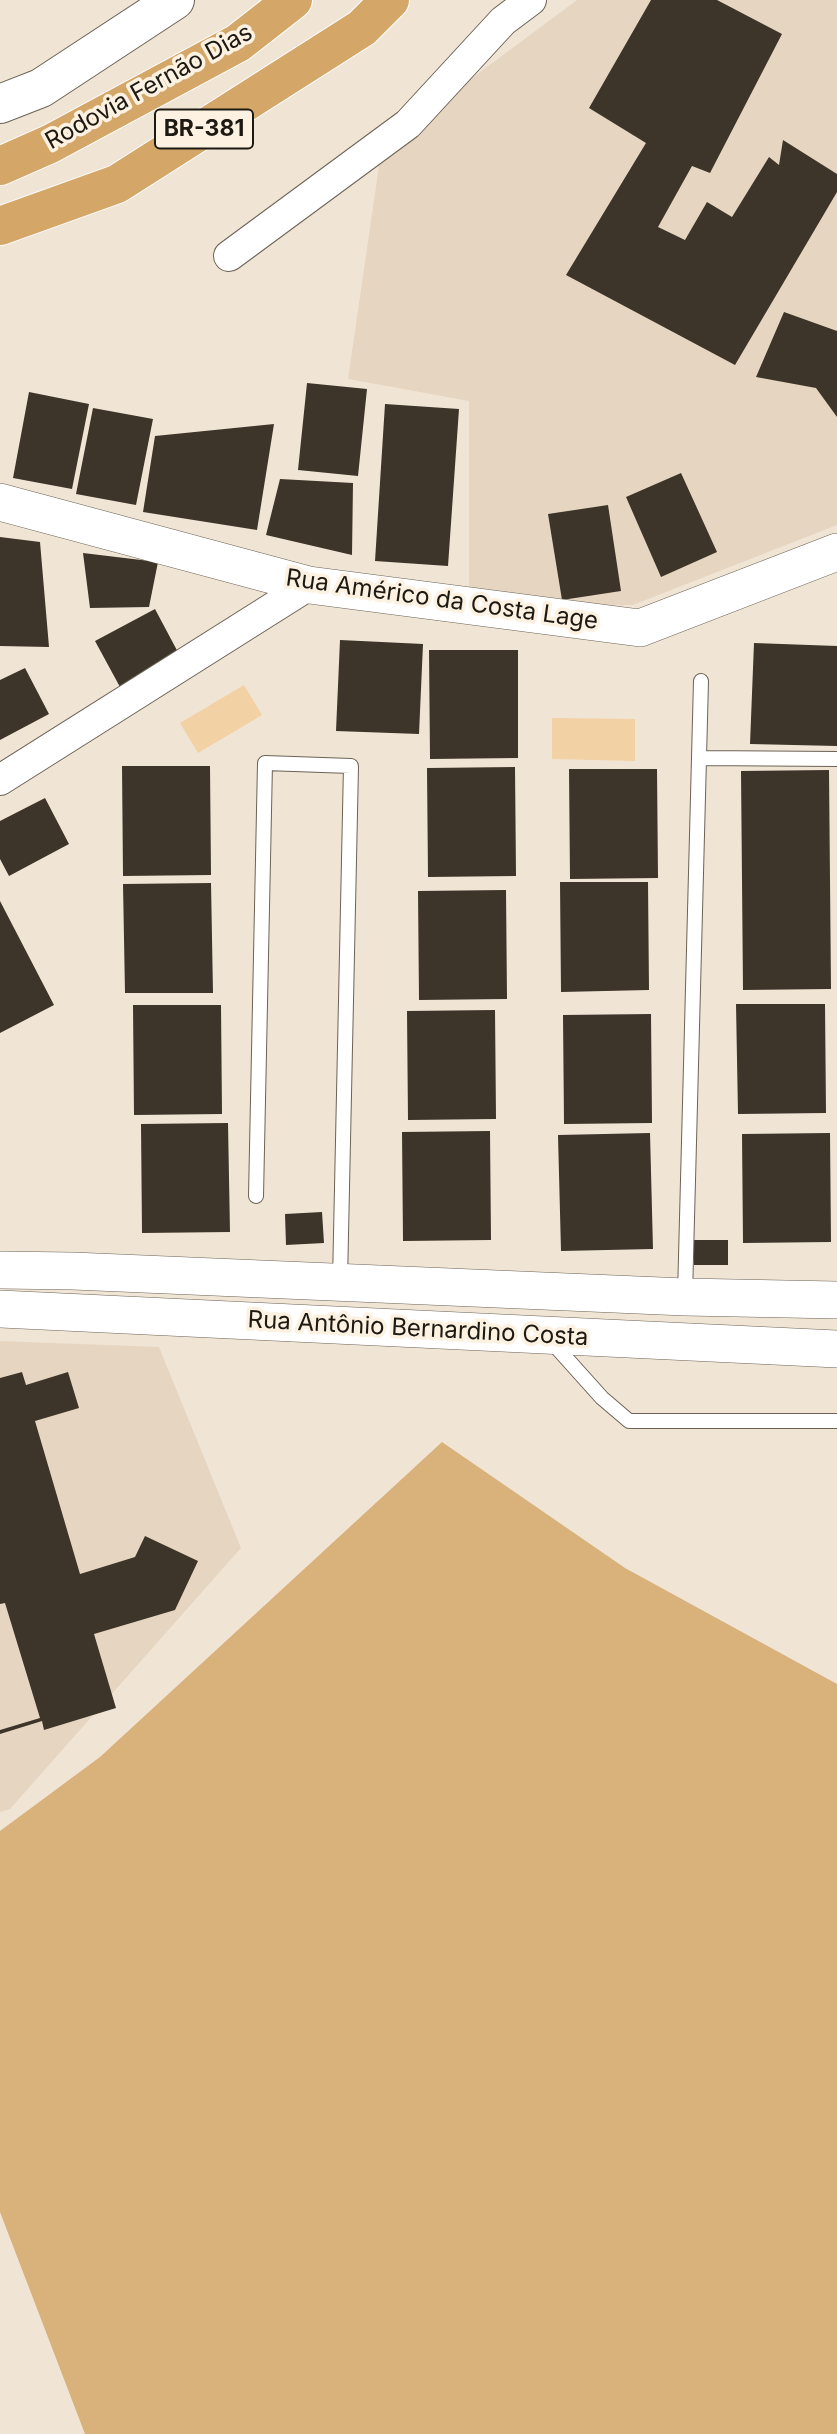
<!DOCTYPE html>
<html>
<head>
<meta charset="utf-8">
<style>
  body { margin:0 }
  canvas { display:block; background:#f0e4d5 }
</style>
</head>
<body>
<canvas width="837" height="2434"></canvas>
<script>
const c = document.querySelector('canvas').getContext('2d');
c.lineJoin = 'round';
function fill(path, color) {
  c.fillStyle = color;
  c.fill(path, 'evenodd');
}
function poly(rows) {
  const path = new Path2D();
  for (const r of rows) {
    path.moveTo(r[0], r[1]);
    for (let i = 2; i < r.length; i += 2) path.lineTo(r[i], r[i + 1]);
  }
  return path;
}
function trace(path, color, width, dash) {
  c.strokeStyle = color;
  c.lineWidth = width;
  c.lineCap = dash ? 'butt' : 'round';
  c.setLineDash(dash || []);
  c.stroke(path);
}
function write(font, color, halo, rows, align = 'center') {
  c.font = font + ' Inter,sans-serif';
  c.lineWidth = 7;
  c.setLineDash([]);
  c.textBaseline = 'middle';
  c.strokeStyle = halo;
  c.fillStyle = color;
  for (const [text, x, y, turn = 0] of rows) {
    c.save();
    c.translate(x, y);
    c.rotate((+turn || 0) * Math.PI / 180);
    c.textAlign = isNaN(turn) ? turn : align;
    if (halo) c.strokeText(text, 0, 0);
    c.fillText(text, 0, 0);
    c.restore();
  }
}
fill(poly([
  [577,0,837,0,837,525,633,605,469,608,469,401,348,379,382,145],
  [0,1341,159,1347,241,1548,10,1809,0,1812]
]), '#e6d6c1');
fill(poly([
  [244,685,262,715,198,753,180,723],
  [552,718,635,719,635,761,552,759]
]), '#f2d1a5');
fill(poly([
  [442,1442,625,1568,837,1684,837,2434,85,2434,0,2212,0,1831,100,1757]
]), '#d9b17b');
fill(poly([
  [651,0,717,0,782,34,710,173,692,166,658,227,685,240,707,202,732,217,769,157,779,165,783,140,837,174,837,192,735,365,566,275,646,143,589,108],
  [784,312,837,331,837,417,816,388,756,377],
  [307,383,367,389,358,476,298,470],
  [29,392,89,404,72,489,13,478],
  [385,404,459,409,448,566,375,561],
  [93,408,153,419,136,505,76,494],
  [274,424,257,530,143,512,155,436],
  [681,473,717,552,661,577,626,497],
  [280,479,353,483,352,555,266,535],
  [608,505,621,591,562,600,548,514],
  [0,537,40,542,49,647,0,646],
  [83,553,158,562,149,607,90,608],
  [155,609,180,656,120,687,95,641],
  [340,640,423,644,419,734,336,731],
  [754,643,837,646,837,746,750,744],
  [429,650,518,650,518,758,430,759],
  [25,668,49,714,0,740,0,680],
  [122,766,210,766,211,875,123,876],
  [515,767,516,876,428,877,427,768],
  [569,769,657,769,658,878,570,879],
  [829,770,831,989,743,990,741,771],
  [45,798,69,844,9,876,0,859,0,821],
  [560,882,648,882,649,990,561,992],
  [211,883,213,993,125,993,123,884],
  [506,890,507,999,419,1000,418,891],
  [0,901,54,1005,0,1033],
  [736,1004,825,1004,826,1113,738,1114],
  [133,1005,221,1005,222,1114,134,1115],
  [495,1010,496,1119,408,1120,407,1011],
  [651,1014,652,1123,564,1124,563,1015],
  [228,1123,230,1232,142,1233,141,1124],
  [490,1131,491,1240,403,1241,402,1132],
  [650,1133,653,1249,561,1251,558,1135],
  [830,1133,831,1242,743,1243,742,1134],
  [322,1212,324,1243,286,1245,285,1214],
  [694,1240,728,1240,728,1265,694,1265],
  [22,1372,26,1385,68,1372,79,1408,35,1421,80,1574,135,1557,145,1536,198,1561,175,1610,94,1634,116,1708,44,1730,42,1721,0,1734,0,1730,40,1718,5,1603,0,1604,0,1378]
]), '#3d3529');
const service = poly([
  [699,758,837,759],
  [256,1196,265,763,351,766,340,1281],
  [685,1295,701,681],
  [550,1340,602,1398,629,1421,837,1421]
]);
const minor = poly([
  [229,256,408,124,503,21,531,0],
  [0,780,309,585]
]);
const tertiary = poly([
  [0,502,309,585,640,628,837,552],
  [0,1270,73,1271,685,1297,837,1300],
  [0,1309,837,1349]
]);
const secondary = poly([
  [0,104,41,88,175,0]
]);
const motorway = poly([
  [0,166,50,144,238,43,293,0],
  [0,226,117,184,362,28,390,0]
]);
trace(service, '#6c6356', 16);
trace(minor, '#6c6356', 32);
trace(tertiary, '#6c6356', 38);
trace(secondary, '#6c6356', 40);
trace(motorway, '#fff', 40);
trace(service, '#fff', 14);
trace(minor, '#fff', 30);
trace(tertiary, '#fff', 37);
trace(secondary, '#fff', 38);
trace(motorway, '#d4a769', 38);
for (const [x, y, w] of [
  [204,129,98]
]) {
  const box = new Path2D();
  box.roundRect(x - w / 2, y - 19.5, w, 39, 5);
  c.fillStyle = '#fdf2e2';
  c.fill(box);
  trace(box, '#1d1913', 2);
}
write('bold 23px', '#1d1913', null, [
  ["BR-381",204,129]
]);
write('24px', '#1d1913', '#fdf2e2', [
  ["Rodovia Fernão Dias",149,87,-29],
  ["Rua Américo da Costa Lage",442,600,8],
  ["Rua Antônio Bernardino Costa",418,1329,3]
]);
</script>
</body>
</html>
